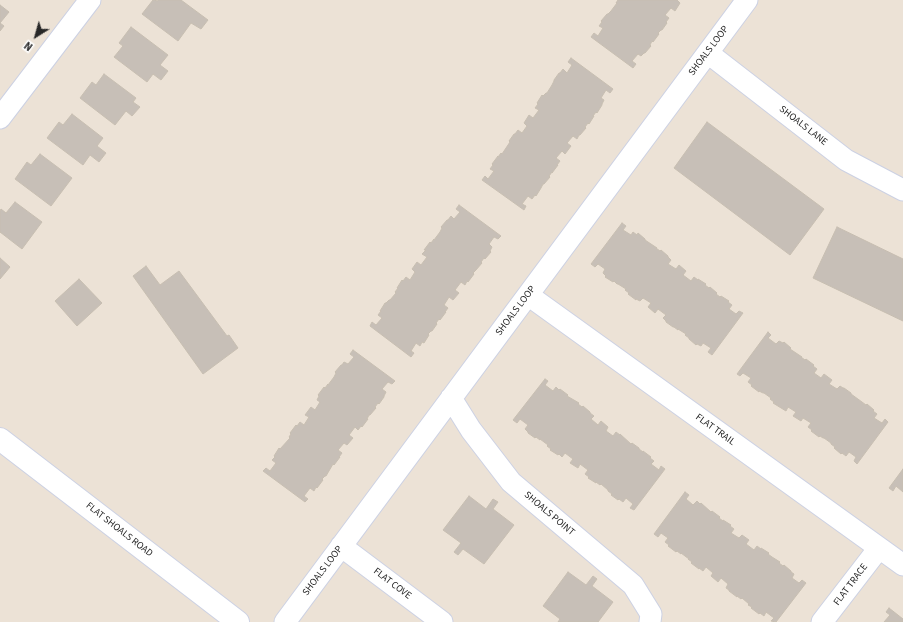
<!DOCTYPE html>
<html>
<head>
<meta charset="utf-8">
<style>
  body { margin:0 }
  #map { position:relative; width:903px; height:622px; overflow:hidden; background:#ece2d6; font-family:"Source Sans 3",sans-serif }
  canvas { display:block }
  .north { position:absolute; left:16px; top:16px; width:40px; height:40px; -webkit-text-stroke:3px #fff; paint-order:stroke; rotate:217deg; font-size:11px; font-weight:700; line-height:16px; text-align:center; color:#272727 }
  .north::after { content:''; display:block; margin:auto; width:14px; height:18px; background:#272727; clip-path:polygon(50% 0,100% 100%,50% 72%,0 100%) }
</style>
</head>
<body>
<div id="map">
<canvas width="903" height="622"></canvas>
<div class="north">N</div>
</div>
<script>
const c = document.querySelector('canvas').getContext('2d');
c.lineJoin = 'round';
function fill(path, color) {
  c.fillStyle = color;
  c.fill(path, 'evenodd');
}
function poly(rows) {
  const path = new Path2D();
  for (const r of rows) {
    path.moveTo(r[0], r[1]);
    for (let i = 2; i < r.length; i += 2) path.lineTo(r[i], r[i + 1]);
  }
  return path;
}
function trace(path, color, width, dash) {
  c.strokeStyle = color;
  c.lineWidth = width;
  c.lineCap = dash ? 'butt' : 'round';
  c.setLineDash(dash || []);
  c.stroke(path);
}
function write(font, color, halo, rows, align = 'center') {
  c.font = font + ' "Source Sans 3",sans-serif';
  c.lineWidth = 4;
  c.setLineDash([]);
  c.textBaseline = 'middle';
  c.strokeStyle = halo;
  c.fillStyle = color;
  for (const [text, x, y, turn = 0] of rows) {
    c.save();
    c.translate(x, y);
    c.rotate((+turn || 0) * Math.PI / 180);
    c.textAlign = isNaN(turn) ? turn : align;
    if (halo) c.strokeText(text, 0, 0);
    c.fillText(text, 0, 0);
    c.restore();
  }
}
const building = poly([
  [153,0,158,1,158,0,181,0,208,20,201,29,191,23,178,41,142,14,153,0],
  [618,0,677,0,680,3,675,11,671,8,665,15,669,18,666,22,667,23,662,30,661,30,658,33,659,34,653,42,652,41,650,45,651,46,645,53,644,53,641,56,638,54,632,61,636,64,633,68,591,37,594,33,598,36,603,28,599,26,602,22,601,21,607,14,608,14,611,11,617,3,616,3,618,0],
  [0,5,9,12,0,23,4,26,0,31,0,5],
  [131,27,168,55,160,65,168,71,161,80,153,74,147,82,114,57,123,46,119,43,131,27],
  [571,58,613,89,610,93,606,90,601,98,604,100,602,104,602,105,597,113,596,112,593,116,594,116,589,124,588,123,585,127,586,128,580,135,579,135,577,139,573,136,567,143,571,146,565,154,562,151,556,158,560,161,557,165,558,165,552,173,552,172,549,176,550,177,544,184,543,184,541,188,536,196,535,195,532,199,528,196,522,204,526,206,524,210,482,180,485,176,488,179,494,171,490,169,493,165,492,164,498,156,498,157,501,153,502,154,510,142,509,141,514,134,515,134,518,130,522,133,527,126,524,123,529,115,533,118,539,110,535,108,538,104,537,103,542,95,543,96,546,93,547,93,552,85,554,81,554,80,559,73,560,73,563,69,567,73,572,65,568,62,571,58],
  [104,74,136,98,133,102,140,107,132,116,126,111,115,125,80,98,92,82,96,85,104,74],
  [72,114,103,138,97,146,106,153,99,162,90,155,83,165,47,138,59,122,63,125,72,114],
  [707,122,824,209,790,255,674,168,707,122],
  [40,154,72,178,51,206,15,179,27,162,31,165,40,154],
  [15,202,42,222,22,249,0,232,0,211,1,209,6,213,15,202],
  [459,205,501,236,498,239,494,237,489,244,492,247,490,251,491,252,485,259,484,258,481,262,482,263,476,270,473,273,474,274,468,282,467,281,465,285,461,282,455,290,459,293,453,300,449,297,444,305,448,308,445,312,446,312,440,320,439,319,436,323,437,324,432,331,431,331,428,334,429,335,424,343,422,342,420,346,416,343,411,351,414,353,411,357,370,326,372,322,376,325,382,318,378,315,381,311,380,311,385,303,386,303,389,300,390,300,396,293,395,292,398,288,397,288,402,280,403,281,406,277,410,280,415,272,412,269,417,262,421,265,427,257,422,254,426,250,424,250,430,242,431,243,434,239,434,240,440,232,442,228,441,227,447,220,448,220,451,216,454,219,460,212,456,209,459,205],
  [622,223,626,226,623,230,631,235,633,232,637,235,638,233,645,239,645,240,657,248,656,248,660,251,661,250,668,256,668,257,671,260,668,264,676,269,679,265,686,271,683,275,691,281,694,277,698,280,698,279,706,284,705,285,709,288,710,287,717,293,716,294,720,297,721,296,729,301,728,302,732,305,729,309,736,314,739,311,743,313,712,355,708,352,711,348,703,343,701,346,697,344,696,345,689,339,689,338,685,335,686,334,678,329,678,330,674,327,673,327,666,322,666,321,663,318,666,315,658,309,655,313,648,307,651,303,643,298,640,301,636,299,636,300,628,294,629,293,625,290,626,289,618,284,617,284,614,281,613,282,605,277,606,276,603,273,605,269,598,264,595,267,591,264,622,223],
  [837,227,903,259,903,321,813,278,837,227],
  [0,258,10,267,0,279,0,258],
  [146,266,160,285,179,271,227,336,229,335,238,348,203,374,133,276,146,266],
  [79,279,102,303,77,326,55,301,79,279],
  [768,332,771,335,768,338,776,344,779,341,783,343,784,342,791,348,790,349,802,357,801,357,805,360,806,359,814,365,813,366,817,369,814,373,821,378,824,374,832,380,829,384,837,389,840,386,843,388,844,388,851,393,851,394,862,402,866,405,867,404,874,410,873,411,877,414,874,418,882,423,885,419,888,422,857,464,854,461,856,457,849,452,846,456,842,453,841,454,834,448,835,447,831,444,831,443,824,438,823,438,820,436,819,437,811,431,812,430,808,427,811,423,803,418,801,421,793,416,796,412,788,407,786,411,773,403,774,402,770,399,771,398,764,393,763,393,759,391,759,392,751,386,752,385,748,382,751,378,743,373,740,376,737,374,768,332],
  [353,350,395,381,392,384,388,382,382,389,386,392,384,396,384,397,379,404,378,403,375,407,376,408,370,415,369,415,367,419,368,419,362,427,361,426,358,430,355,427,349,435,353,438,347,445,344,443,338,450,342,453,339,457,340,457,334,465,333,464,326,476,325,476,322,479,323,480,317,488,316,487,314,491,310,488,304,496,308,499,305,502,263,471,266,468,270,471,276,463,272,460,275,457,274,456,279,448,280,449,290,438,289,437,291,434,290,433,296,425,297,426,300,422,304,425,309,417,305,415,311,407,315,410,320,402,317,400,319,396,318,395,324,387,325,388,328,384,328,385,334,377,336,373,335,372,341,365,342,365,344,362,348,364,354,357,350,354,353,350],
  [545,379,548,381,545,385,553,391,556,387,559,390,560,389,568,395,567,396,579,403,578,404,582,407,583,406,590,412,590,413,594,416,591,419,598,425,601,421,608,427,606,431,613,436,616,432,620,435,620,434,631,444,632,443,639,448,639,449,643,452,643,451,651,457,650,458,654,461,651,464,659,470,661,466,665,469,634,510,630,508,633,504,626,498,623,502,619,499,618,500,611,495,612,494,608,491,608,490,601,484,600,485,596,482,596,483,588,478,589,477,585,474,588,470,580,464,578,468,570,463,573,459,565,453,562,457,559,454,558,455,550,450,551,449,547,446,548,445,540,439,540,440,536,437,535,438,528,433,528,432,525,429,528,425,520,419,517,423,513,420,545,379],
  [903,469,903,492,896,486,893,491,889,488,903,469],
  [685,492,689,495,686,499,693,505,697,501,700,504,701,503,711,512,712,511,720,517,719,518,723,521,723,520,731,525,730,526,734,529,731,533,739,538,742,535,749,540,746,544,754,550,757,546,761,549,761,548,769,553,768,554,772,557,780,562,779,563,783,566,784,565,791,571,791,572,794,574,792,578,799,583,802,580,806,583,776,622,771,621,774,618,766,612,764,616,760,613,759,614,751,608,752,607,748,605,749,604,742,598,741,599,737,596,737,597,729,591,729,590,726,588,728,584,721,578,718,582,711,576,713,573,706,567,703,571,699,568,699,569,691,563,692,562,688,559,689,559,681,553,681,554,677,551,676,552,668,546,669,545,665,542,668,538,661,533,658,537,654,534,685,492],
  [469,496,486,509,493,499,498,502,493,509,514,525,484,564,463,549,458,555,454,552,461,543,443,530,469,496],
  [568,572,586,585,593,576,597,579,592,586,613,602,598,622,558,622,560,619,543,606,568,572],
  [889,608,903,619,903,622,884,622,890,615,886,612,889,608]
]);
fill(building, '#c7bfb7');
trace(building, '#c7beb1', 1);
const street = poly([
  [708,53,846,160,903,190],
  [0,118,90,0],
  [528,295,903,565],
  [451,398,471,430,511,482,633,585,651,614,650,622],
  [341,546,442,622],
  [285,622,747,0],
  [822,622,879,548]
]);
const secondary = poly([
  [0,439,238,622]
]);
trace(street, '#ccd1e3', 23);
trace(secondary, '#ccd1e3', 24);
trace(street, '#fff', 21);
trace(secondary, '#fff', 22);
write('10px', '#272727', '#fff', [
  ["SHOALS LOOP",709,51,-53],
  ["SHOALS LANE",803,126,38],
  ["SHOALS LOOP",516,311,-53],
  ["FLAT TRAIL",715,430,36],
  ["SHOALS POINT",549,514,40],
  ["FLAT SHOALS ROAD",119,530,38],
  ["SHOALS LOOP",323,571,-53],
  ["FLAT COVE",392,584,37],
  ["FLAT TRACE",851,585,-53]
]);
</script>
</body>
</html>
